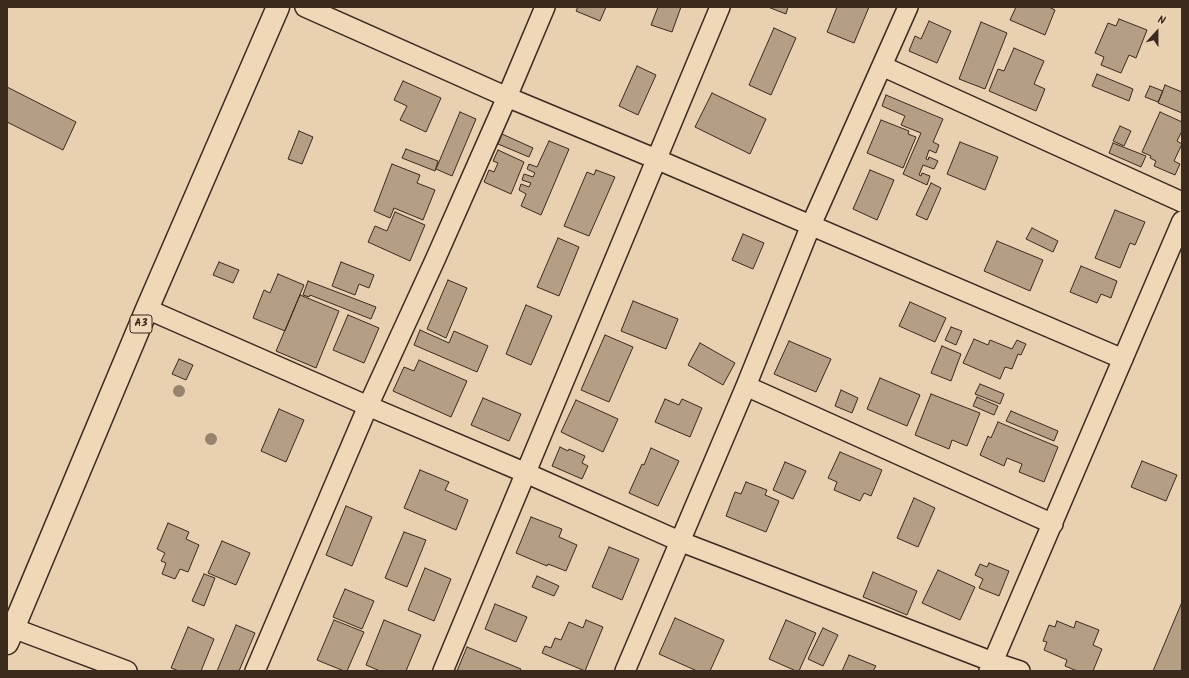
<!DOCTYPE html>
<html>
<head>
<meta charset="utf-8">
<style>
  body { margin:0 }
  #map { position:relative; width:1189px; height:678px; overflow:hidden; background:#e8d0b1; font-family:Kalam,sans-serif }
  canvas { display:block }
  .frame { position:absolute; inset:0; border:8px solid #3b2a1e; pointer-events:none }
  .north { position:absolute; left:1137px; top:12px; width:40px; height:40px; -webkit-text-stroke:3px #efd7b7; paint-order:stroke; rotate:21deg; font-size:11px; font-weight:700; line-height:16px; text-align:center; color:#3b2a1e }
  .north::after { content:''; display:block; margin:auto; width:14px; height:18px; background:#3b2a1e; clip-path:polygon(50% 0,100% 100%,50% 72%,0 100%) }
</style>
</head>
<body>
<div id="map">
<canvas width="1189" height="678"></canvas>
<div class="frame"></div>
<div class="north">N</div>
</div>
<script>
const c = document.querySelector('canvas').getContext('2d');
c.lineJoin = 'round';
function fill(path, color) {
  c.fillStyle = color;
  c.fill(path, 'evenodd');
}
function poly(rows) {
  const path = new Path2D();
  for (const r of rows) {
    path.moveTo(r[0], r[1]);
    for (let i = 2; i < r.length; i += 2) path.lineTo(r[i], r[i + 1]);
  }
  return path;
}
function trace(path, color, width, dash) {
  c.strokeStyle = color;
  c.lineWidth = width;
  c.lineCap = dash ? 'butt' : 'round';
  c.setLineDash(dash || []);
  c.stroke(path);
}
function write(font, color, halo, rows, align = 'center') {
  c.font = font + ' Kalam,sans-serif';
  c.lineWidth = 3;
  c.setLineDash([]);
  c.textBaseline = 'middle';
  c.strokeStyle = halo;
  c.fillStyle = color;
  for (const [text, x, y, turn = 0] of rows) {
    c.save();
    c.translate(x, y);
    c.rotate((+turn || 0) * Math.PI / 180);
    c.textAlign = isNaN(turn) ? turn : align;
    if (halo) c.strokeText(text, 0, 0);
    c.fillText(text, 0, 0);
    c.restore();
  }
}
const building = poly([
  [578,7,606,7,600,21,576,11,578,7],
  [658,7,681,7,672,32,651,25,658,7],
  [768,7,788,7,786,14,768,7],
  [837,7,869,7,854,43,827,32,837,7],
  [1016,7,1049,7,1055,10,1045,35,1010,20,1016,7],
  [1119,19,1147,30,1136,58,1129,55,1121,73,1101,65,1104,57,1095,53,1108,23,1116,26,1119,19],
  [929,21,951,31,937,63,909,51,915,36,921,39,929,21],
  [981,22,1007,33,985,89,959,79,981,22],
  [774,28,796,38,771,95,749,85,774,28],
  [1014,48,1044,61,1034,84,1045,89,1036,111,989,91,998,69,1004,71,1014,48],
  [637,66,656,75,638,115,619,106,637,66],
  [1097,74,1133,89,1129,101,1092,86,1097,74],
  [403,81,441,98,426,132,400,120,407,106,394,100,403,81],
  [1165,85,1182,92,1182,113,1158,103,1165,85],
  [1150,86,1163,91,1158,102,1145,97,1150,86],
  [7,87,76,122,63,150,7,122,7,87],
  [712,93,766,119,750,154,695,127,712,93],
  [886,95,943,119,933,142,939,145,936,153,929,150,926,159,928,160,929,157,938,161,934,169,923,165,919,175,921,176,922,173,930,176,927,185,903,174,921,133,901,125,905,116,882,106,886,95],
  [460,112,476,119,452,176,436,169,460,112],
  [1160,112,1182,122,1182,131,1177,141,1182,144,1174,161,1180,164,1175,175,1154,166,1156,161,1150,158,1151,156,1142,152,1160,112],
  [881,120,909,131,908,134,916,137,903,168,867,153,881,120],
  [1120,126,1131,131,1124,146,1113,141,1120,126],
  [299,131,313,137,302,164,288,159,299,131],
  [502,134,533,148,529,157,498,144,502,134],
  [549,141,569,149,541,215,521,206,526,194,519,190,521,184,529,187,531,183,522,180,524,174,533,177,535,173,527,169,529,164,537,167,549,141],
  [960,142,998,157,985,190,947,174,960,142],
  [1113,143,1146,156,1141,167,1109,153,1113,143],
  [406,149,438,161,435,171,402,158,406,149],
  [498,150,524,162,511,194,484,182,489,170,494,172,498,163,493,161,498,150],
  [392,164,420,175,417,183,435,190,423,220,394,208,390,218,374,211,392,164],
  [596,170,615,177,589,236,564,226,587,172,594,175,596,170],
  [870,170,894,180,877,220,853,209,870,170],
  [931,183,941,188,927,220,916,215,931,183],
  [1115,210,1145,222,1135,245,1130,243,1120,268,1095,258,1115,210],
  [395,212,425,225,410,261,368,242,375,226,387,231,395,212],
  [1032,228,1058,241,1053,252,1026,239,1032,228],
  [743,234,764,243,753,269,732,260,743,234],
  [558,238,579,247,559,296,537,287,558,238],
  [997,241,1043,260,1030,291,984,271,997,241],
  [219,262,239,270,233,283,213,275,219,262],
  [341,262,374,275,369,288,359,284,355,295,332,286,341,262],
  [1081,266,1117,281,1111,298,1101,294,1097,303,1070,292,1081,266],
  [278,274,304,285,285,331,253,318,264,290,270,293,278,274],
  [448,280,467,288,446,338,427,329,448,280],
  [308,281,376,307,371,319,310,295,309,297,303,295,308,281],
  [300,295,339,311,316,368,276,351,300,295],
  [633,301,678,319,666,349,621,331,633,301],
  [910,302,946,318,935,342,899,326,910,302],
  [526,305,552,316,531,365,506,354,526,305],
  [348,315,379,328,364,363,333,350,348,315],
  [951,327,962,331,956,345,945,340,951,327],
  [420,330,449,343,454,331,488,346,477,372,414,345,420,330],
  [605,335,633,347,609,402,581,390,605,335],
  [974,339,988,345,990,340,1012,349,1017,340,1026,344,1021,355,1018,354,1012,369,1005,367,1000,379,963,363,974,339],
  [789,341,831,359,816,392,774,374,789,341],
  [700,343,735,363,723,385,688,365,700,343],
  [942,346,961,354,951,381,931,373,942,346],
  [179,359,193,365,186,380,172,374,179,359],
  [419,360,467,381,451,417,393,391,404,367,414,371,419,360],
  [880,378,920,395,907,426,867,409,880,378],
  [980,384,1004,394,1000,404,975,394,980,384],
  [841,390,858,398,852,413,835,406,841,390],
  [931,394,980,413,967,446,952,440,949,449,915,435,931,394],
  [977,397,998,406,994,415,973,406,977,397],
  [483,398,521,414,509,441,471,425,483,398],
  [665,399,679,405,682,399,702,408,690,437,655,422,665,399],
  [576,400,618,419,603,452,561,432,576,400],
  [279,409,304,420,286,462,261,451,279,409],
  [1011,411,1058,431,1054,441,1006,421,1011,411],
  [998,422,1058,447,1044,482,1019,472,1022,464,1007,458,1004,466,980,455,988,436,991,438,998,422],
  [560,447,568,451,569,449,585,456,582,463,588,466,582,479,552,466,560,447],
  [651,448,679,461,658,506,629,493,642,464,644,465,651,448],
  [840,452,882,470,871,496,864,493,860,501,834,490,837,482,828,478,840,452],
  [1142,461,1177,475,1166,501,1131,487,1142,461],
  [785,462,806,471,793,499,773,490,785,462],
  [420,470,449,482,445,490,468,500,456,530,404,508,420,470],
  [746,482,767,490,765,495,779,501,766,532,726,516,735,492,741,494,746,482],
  [914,498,935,508,918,547,897,538,914,498],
  [346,506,372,517,352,566,326,555,346,506],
  [531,517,562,529,559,537,577,545,566,571,548,564,547,566,516,553,531,517],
  [168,523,189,532,186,539,199,545,188,572,180,569,175,579,162,574,166,563,161,561,165,553,157,549,168,523],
  [404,532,426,540,407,587,385,578,404,532],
  [222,541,250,553,236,585,208,573,222,541],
  [609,547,639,559,622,600,592,587,609,547],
  [989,563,1009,571,999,596,979,588,983,579,975,575,980,564,987,567,989,563],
  [425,568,451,579,434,621,408,610,425,568],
  [938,570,975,587,960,620,922,603,938,570],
  [873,572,917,591,907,615,863,597,873,572],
  [204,574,215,578,204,606,192,601,204,574],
  [537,576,559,586,554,596,532,587,537,576],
  [345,589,374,601,362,629,333,617,345,589],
  [1182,602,1182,671,1153,671,1182,602],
  [495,604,527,617,516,642,485,629,495,604],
  [675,618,724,640,710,671,697,671,659,654,675,618],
  [334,620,364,632,347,671,344,671,317,660,334,620],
  [384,620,421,635,406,671,380,671,366,665,384,620],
  [586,620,603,627,585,671,542,653,545,646,551,648,555,638,561,640,569,622,583,628,586,620],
  [786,620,816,633,799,671,796,671,769,659,786,620],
  [1057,621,1074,628,1076,621,1099,630,1093,645,1102,649,1093,671,1077,671,1065,666,1067,660,1044,650,1047,642,1043,641,1049,625,1055,627,1057,621],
  [236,625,255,633,239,671,217,671,236,625],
  [188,627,214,639,201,671,179,671,171,668,188,627],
  [823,628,838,635,823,666,808,659,823,628],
  [467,647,521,669,520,671,457,671,467,647],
  [849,655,876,666,873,671,842,671,849,655]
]);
fill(building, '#b49f85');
trace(building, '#3b2a1e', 1);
const street = poly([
  [305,7,507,97,656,159,1123,359],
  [882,66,1182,202],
  [147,309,368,406,526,473,679,541,993,662,1020,671],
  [746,386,1053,524],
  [13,628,127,671],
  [255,671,368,406,435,260,507,97,545,7],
  [443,671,720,7],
  [625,671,746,386,811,225,908,7],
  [989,671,1182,221]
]);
const primary = poly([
  [7,643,147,309,278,7]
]);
trace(street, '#3b2a1e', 22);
trace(primary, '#3b2a1e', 25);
trace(street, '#efd7b7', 19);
trace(primary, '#efd7b7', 22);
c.fillStyle = '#98846d';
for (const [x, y] of [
  [179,391],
  [211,439]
]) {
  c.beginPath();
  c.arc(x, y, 6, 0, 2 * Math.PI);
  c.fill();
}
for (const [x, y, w] of [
  [141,324,22]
]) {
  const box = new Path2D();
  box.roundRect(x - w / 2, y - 9, w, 18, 3);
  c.fillStyle = '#efd7b7';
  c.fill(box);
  trace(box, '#3b2a1e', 1);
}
write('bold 11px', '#3b2a1e', null, [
  ["A3",141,324]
]);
</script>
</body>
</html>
